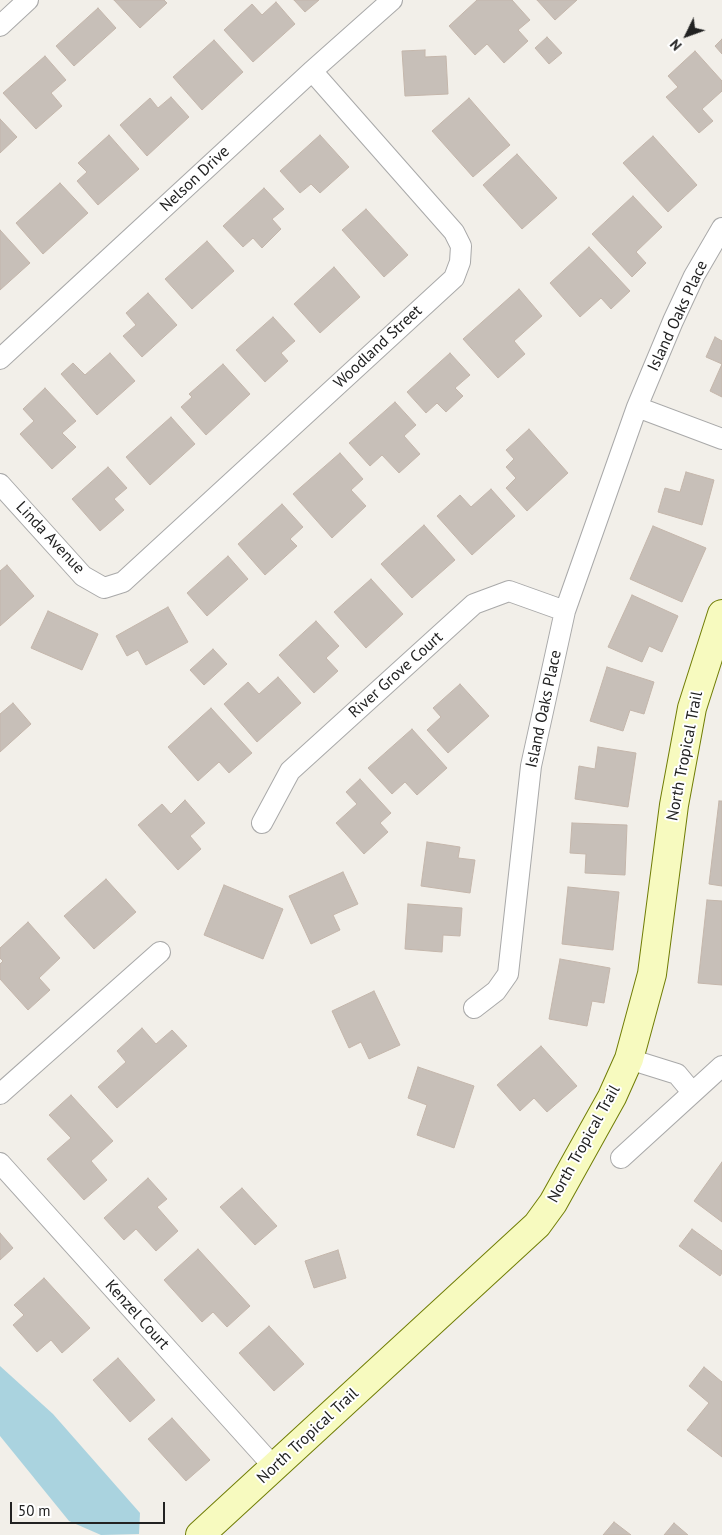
<!DOCTYPE html>
<html>
<head>
<meta charset="utf-8">
<style>
  body { margin:0 }
  #map { position:relative; width:722px; height:1535px; overflow:hidden; background:#f2efe9; font-family:"PT Sans",sans-serif }
  canvas { display:block }
  .north { position:absolute; left:662px; top:10px; width:50px; height:50px; -webkit-text-stroke:4px #fff; paint-order:stroke; rotate:228deg; font-size:14px; font-weight:700; line-height:20px; text-align:center; color:#222 }
  .north::after { content:''; display:block; margin:auto; width:18px; height:22px; background:#222; clip-path:polygon(50% 0,100% 100%,50% 72%,0 100%) }
  .scale { position:absolute; left:10px; top:1502px; width:155px; height:22px; box-sizing:border-box; border:2px solid #222; border-top:0; padding-left:6px; font-size:15px; line-height:18px; white-space:nowrap; color:#222; -webkit-text-stroke:4px #fff; paint-order:stroke }
</style>
</head>
<body>
<div id="map">
<canvas width="722" height="1535"></canvas>
<div class="north">N</div>
<div class="scale">50 m</div>
</div>
<script>
const c = document.querySelector('canvas').getContext('2d');
c.lineJoin = 'round';
function fill(path, color) {
  c.fillStyle = color;
  c.fill(path, 'evenodd');
}
function poly(rows) {
  const path = new Path2D();
  for (const r of rows) {
    path.moveTo(r[0], r[1]);
    for (let i = 2; i < r.length; i += 2) path.lineTo(r[i], r[i + 1]);
  }
  return path;
}
function trace(path, color, width, dash) {
  c.strokeStyle = color;
  c.lineWidth = width;
  c.lineCap = dash ? 'butt' : 'round';
  c.setLineDash(dash || []);
  c.stroke(path);
}
function write(font, color, halo, rows, align = 'center') {
  c.font = font + ' "PT Sans",sans-serif';
  c.lineWidth = 4;
  c.setLineDash([]);
  c.textBaseline = 'middle';
  c.strokeStyle = halo;
  c.fillStyle = color;
  for (const [text, x, y, turn = 0] of rows) {
    c.save();
    c.translate(x, y);
    c.rotate((+turn || 0) * Math.PI / 180);
    c.textAlign = isNaN(turn) ? turn : align;
    if (halo) c.strokeText(text, 0, 0);
    c.fillText(text, 0, 0);
    c.restore();
  }
}
fill(poly([
  [0,1366,53,1414,140,1513,139,1534,101,1535,69,1521,0,1436]
]), '#aad3df');
const building = poly([
  [114,0,164,0,167,3,140,28,114,0],
  [294,0,319,0,305,12,294,0],
  [477,0,512,0,530,20,518,30,528,41,504,63,487,44,475,55,449,26,477,0],
  [537,0,577,0,555,20,537,0],
  [276,2,295,24,253,62,224,30,252,4,262,15,276,2],
  [98,8,116,28,74,66,56,46,98,8],
  [547,37,562,53,549,64,535,48,547,37],
  [722,39,722,54,715,46,722,39],
  [214,40,243,72,202,110,173,77,214,40],
  [425,50,425,57,446,56,448,94,405,96,402,51,425,50],
  [695,51,722,81,722,91,702,109,713,121,699,133,666,97,678,87,668,76,695,51],
  [45,56,66,80,51,93,62,106,36,129,3,93,45,56],
  [171,97,189,117,147,156,120,125,150,98,158,108,171,97],
  [469,98,510,145,473,177,432,131,469,98],
  [0,119,17,137,0,153,0,119],
  [109,135,139,169,98,205,77,181,87,172,78,163,109,135],
  [320,135,349,167,320,193,311,184,300,193,280,171,320,135],
  [653,136,697,185,668,212,623,163,653,136],
  [517,154,557,198,522,229,483,185,517,154],
  [60,183,88,213,43,254,16,223,60,183],
  [264,188,284,209,272,219,281,229,262,248,253,238,243,247,223,226,264,188],
  [633,196,662,227,636,252,646,263,632,277,592,234,633,196],
  [366,209,408,255,384,277,342,230,366,209],
  [0,230,30,263,0,290,0,230],
  [207,241,234,271,192,309,165,279,207,241],
  [589,247,630,291,611,309,601,298,580,317,550,283,589,247],
  [334,267,360,297,320,333,294,304,334,267],
  [519,289,542,316,514,341,525,354,498,378,463,339,519,289],
  [148,293,177,325,142,357,123,336,136,325,126,313,148,293],
  [273,317,295,341,281,353,288,361,265,382,236,350,273,317],
  [715,337,722,341,722,397,710,391,722,364,706,357,715,337],
  [110,353,135,381,97,415,61,374,73,363,85,375,110,353],
  [450,353,470,375,455,388,463,396,446,412,437,403,426,413,407,392,450,353],
  [223,364,250,394,206,435,181,407,192,397,189,394,223,364],
  [45,388,76,421,62,433,76,447,52,469,20,434,34,421,23,409,45,388],
  [395,402,416,425,404,436,420,454,399,473,382,455,370,466,349,443,395,402],
  [171,417,195,444,150,485,126,457,171,417],
  [529,429,568,473,527,511,506,488,516,478,506,467,514,459,506,450,529,429],
  [340,453,363,479,351,490,366,506,332,538,293,494,340,453],
  [108,467,127,488,114,499,124,510,100,531,72,499,108,467],
  [686,472,714,480,702,525,658,512,665,488,680,492,686,472],
  [491,489,515,516,472,555,437,516,460,495,471,507,491,489],
  [282,504,303,527,290,539,297,546,265,575,238,544,282,504],
  [424,525,455,560,412,598,381,564,424,525],
  [653,526,706,548,682,602,630,579,653,526],
  [228,556,248,579,207,616,187,593,228,556],
  [7,565,34,596,0,626,0,571,7,565],
  [371,579,403,614,366,648,334,612,371,579],
  [632,595,678,616,662,652,649,646,642,662,608,647,632,595],
  [168,607,188,642,146,665,138,650,127,656,116,636,168,607],
  [48,611,98,634,82,670,31,648,48,611],
  [316,621,339,646,326,658,338,671,314,693,279,655,316,621],
  [213,649,227,664,204,685,190,670,213,649],
  [607,667,654,682,644,714,630,710,623,731,590,721,607,667],
  [278,677,301,703,257,742,224,704,248,682,259,694,278,677],
  [460,684,489,716,448,753,427,730,441,717,433,708,460,684],
  [13,703,31,724,0,752,0,714,13,703],
  [211,708,252,753,229,773,219,762,198,781,168,747,211,708],
  [412,729,447,768,417,795,405,782,392,794,368,768,412,729],
  [598,747,636,753,628,807,575,799,579,766,595,769,598,747],
  [360,779,391,813,380,823,388,832,364,854,336,823,357,804,346,792,360,779],
  [185,800,205,823,190,836,201,849,178,870,138,825,162,804,171,814,185,800],
  [719,801,722,801,722,886,709,884,719,801],
  [572,823,627,825,625,875,585,873,586,854,570,853,572,823],
  [427,842,460,847,458,858,475,860,470,893,421,886,427,842],
  [343,872,358,904,333,915,340,930,311,944,289,896,343,872],
  [106,879,136,912,94,949,64,916,106,879],
  [224,885,283,909,263,959,204,935,224,885],
  [568,887,619,892,613,950,562,944,568,887],
  [707,900,722,901,722,985,698,983,707,900],
  [408,904,462,908,460,936,443,935,442,952,405,949,408,904],
  [28,922,60,958,39,978,50,990,28,1010,0,979,0,964,3,961,0,958,0,948,28,922],
  [560,959,610,968,604,1003,592,1001,587,1026,549,1019,560,959],
  [374,991,400,1045,369,1059,361,1042,349,1048,332,1011,374,991],
  [142,1028,156,1044,172,1030,187,1046,117,1108,98,1087,126,1062,117,1051,142,1028],
  [541,1046,577,1086,547,1112,534,1098,520,1111,497,1085,541,1046],
  [418,1067,474,1086,454,1148,417,1135,427,1105,408,1098,418,1067],
  [71,1095,113,1141,91,1161,107,1180,84,1200,47,1159,71,1138,49,1115,71,1095],
  [722,1162,722,1222,694,1201,722,1162],
  [148,1178,167,1199,157,1207,178,1231,156,1251,136,1229,124,1240,104,1218,148,1178],
  [242,1188,277,1226,255,1245,220,1207,242,1188],
  [692,1229,722,1251,722,1273,720,1276,679,1246,692,1229],
  [0,1233,13,1248,0,1260,0,1233],
  [198,1249,250,1306,227,1327,213,1312,202,1322,164,1280,198,1249],
  [338,1250,346,1278,314,1288,305,1261,338,1250],
  [44,1278,90,1328,62,1353,51,1340,37,1352,13,1325,24,1315,14,1305,44,1278],
  [269,1326,304,1364,274,1391,239,1353,269,1326],
  [118,1358,155,1400,130,1422,93,1380,118,1358],
  [704,1367,722,1382,722,1457,687,1430,709,1403,689,1386,704,1367],
  [172,1418,210,1460,186,1481,148,1439,172,1418],
  [614,1522,631,1535,603,1535,614,1522],
  [674,1523,688,1535,664,1535,674,1523]
]);
fill(building, '#c7bfb8');
trace(building, '#c4b6ab', 1);
const street = poly([
  [0,26,28,0],
  [0,359,312,71,392,0],
  [637,407,722,439],
  [0,484,83,576,104,588,123,582,454,278,460,262,461,246,454,232,312,71],
  [262,823,290,771,474,604,509,591,565,611],
  [474,1008,496,991,508,974,531,766,565,611,637,407,673,321,694,276,722,228],
  [629,1059,677,1074,692,1092],
  [0,1094,160,952],
  [621,1158,722,1066],
  [0,1163,274,1467]
]);
const secondary = poly([
  [200,1535,537,1225,553,1203,612,1097,629,1059,652,974,674,805,692,708,722,614]
]);
trace(street, '#a9a9a9', 22);
trace(secondary, '#707d05', 30);
trace(street, '#fff', 20);
trace(secondary, '#f7fabf', 28);
write('16px', '#222', '#fff', [
  ["Nelson Drive",195,179,-43],
  ["Island Oaks Place",678,316,-65],
  ["Woodland Street",378,347,-43],
  ["Linda Avenue",50,538,47],
  ["River Grove Court",396,675,-42],
  ["Island Oaks Place",544,709,-78],
  ["North Tropical Trail",685,756,-79],
  ["North Tropical Trail",584,1144,-61],
  ["Kenzel Court",137,1315,48],
  ["North Tropical Trail",308,1436,-43]
]);
</script>
</body>
</html>
